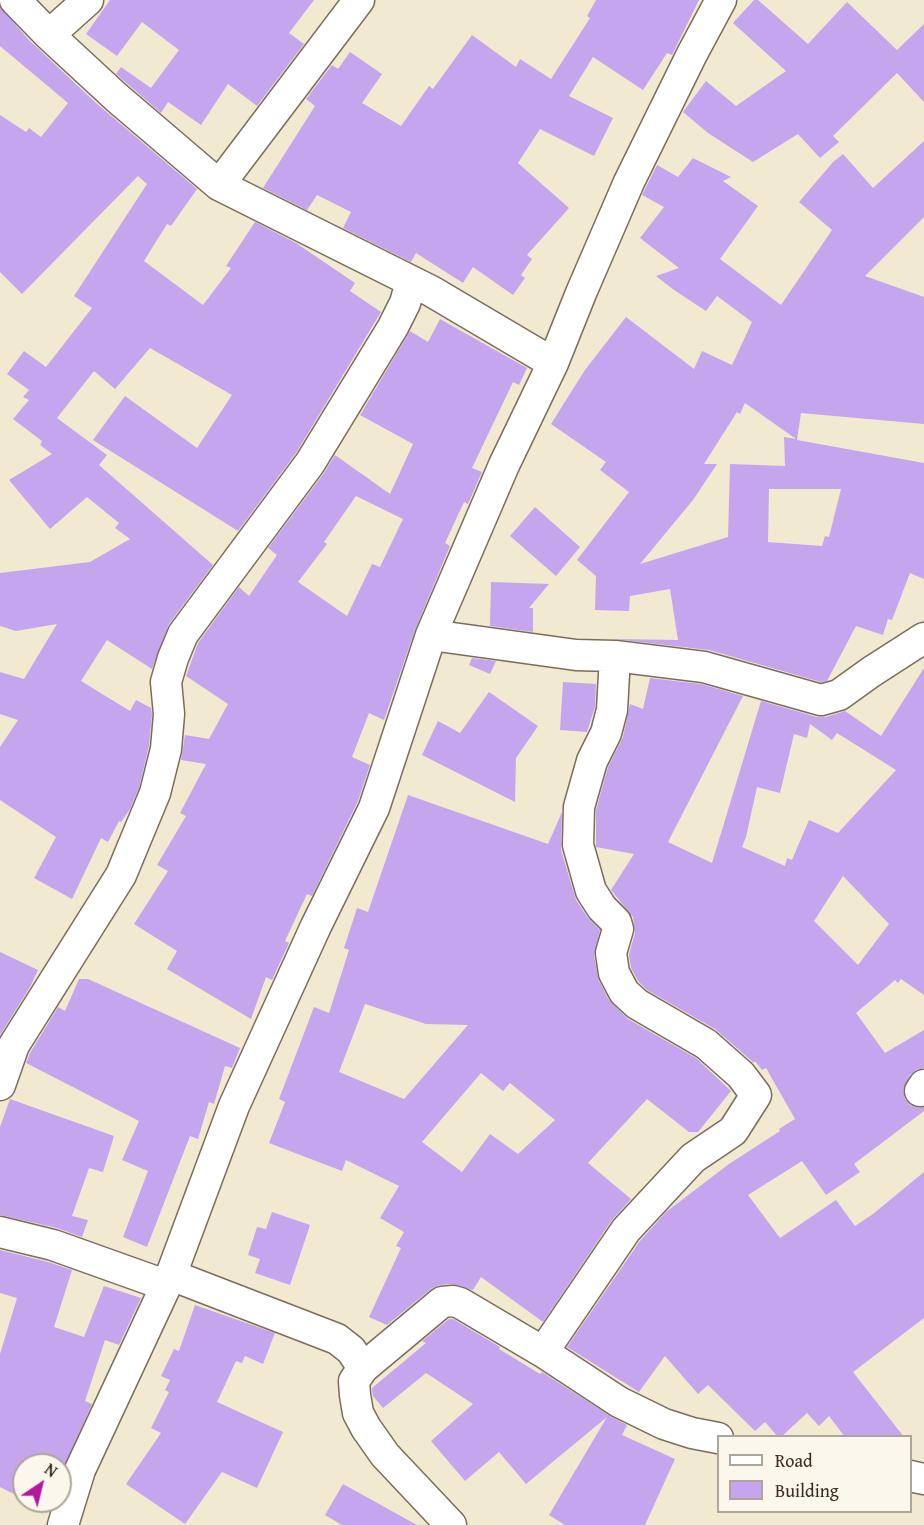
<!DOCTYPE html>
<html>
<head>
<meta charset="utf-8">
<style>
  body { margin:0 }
  #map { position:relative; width:924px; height:1525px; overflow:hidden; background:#f1e9d0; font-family:"Gentium Book Plus",serif }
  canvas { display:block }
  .legend { position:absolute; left:717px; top:1435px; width:195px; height:78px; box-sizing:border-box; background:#fbf7ec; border:2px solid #aea59a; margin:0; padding:8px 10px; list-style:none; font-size:18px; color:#3b2a1e }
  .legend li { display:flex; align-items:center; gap:12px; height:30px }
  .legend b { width:30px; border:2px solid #aea59a }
  .north { position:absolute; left:12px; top:1453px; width:60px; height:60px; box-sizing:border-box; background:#fbf7ec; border:2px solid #aea59a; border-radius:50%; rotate:35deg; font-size:16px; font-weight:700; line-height:24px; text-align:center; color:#3b2a1e }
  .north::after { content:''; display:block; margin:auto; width:21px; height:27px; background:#b5179e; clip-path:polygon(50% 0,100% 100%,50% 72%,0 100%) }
</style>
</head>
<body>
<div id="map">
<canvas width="924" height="1525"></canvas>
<ul class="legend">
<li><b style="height:8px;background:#fff"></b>Road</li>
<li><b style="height:16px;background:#c5a6ee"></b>Building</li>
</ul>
<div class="north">N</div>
</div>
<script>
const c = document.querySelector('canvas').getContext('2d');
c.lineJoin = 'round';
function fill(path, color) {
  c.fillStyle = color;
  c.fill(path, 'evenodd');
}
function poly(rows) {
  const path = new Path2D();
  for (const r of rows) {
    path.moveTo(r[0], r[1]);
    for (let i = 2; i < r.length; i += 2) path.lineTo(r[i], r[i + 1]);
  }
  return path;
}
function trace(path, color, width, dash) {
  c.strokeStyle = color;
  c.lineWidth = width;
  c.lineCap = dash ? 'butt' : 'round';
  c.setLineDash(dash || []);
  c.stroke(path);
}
fill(poly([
  [110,0,314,0,289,33,304,44,257,106,228,84,201,125,168,102,161,113,116,74,121,67,151,88,179,50,142,22,117,56,86,34],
  [596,0,699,0,672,55,667,53,643,90,593,57,569,96,613,118,594,156,540,129,518,163,569,208,527,255,532,259,521,275,525,278,513,295,473,267,463,283,416,253,411,262,343,228,351,212,317,195,307,210,263,188,315,106,306,99,332,65,338,69,350,52,382,74,362,103,401,126,429,86,433,89,472,35,516,67,520,59,551,79,590,18,587,16],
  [754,0,758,0,808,44,847,2,897,50,924,24,924,102,897,73,833,136,839,142,820,158,798,134,753,162,708,133,683,112,706,81,736,106,786,71,733,23],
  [0,7,29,40,96,103,197,189,171,226,167,224,144,261,203,305,231,268,226,266,255,222,296,243,355,283,350,291,381,312,296,453,238,531,93,440,125,396,197,448,232,395,150,348,115,389,94,371,57,418,107,455,99,465,213,565,169,624,152,669,107,640,81,681,130,711,136,700,151,708,152,714,149,746,139,788,130,809,121,822,119,821,108,842,101,838,72,899,34,878,56,837,0,800,0,747,18,720,0,714,0,672,24,679,57,624,16,631,0,626,0,573,90,562,130,539,115,528,119,523,87,497,50,529,9,480,52,454,40,445,42,441,13,419,29,400,23,397,29,390,7,374,24,351,46,367,92,308,74,296,147,184,138,176,22,294,0,272,0,115,26,132,29,128,41,137,68,103,0,46],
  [924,141,924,217,865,276,924,297,924,424,801,413,797,440,924,463,924,579,910,573,892,620,888,619,883,635,856,626,827,681,821,682,709,650,614,639,678,640,670,589,630,596,629,611,595,610,596,576,577,560,629,492,600,470,606,462,551,424,585,370,626,317,694,369,702,351,732,365,752,322,717,296,706,311,674,290,656,276,679,268,640,238,664,207,642,195,657,165,678,177,693,158,731,177,723,181,758,206,720,259,781,305,832,230,799,202,833,162,843,154,873,188],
  [745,403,796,439,784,437,785,466,730,464,728,537,640,564,693,500,717,464,704,464,737,412,740,414],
  [769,489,841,489,829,537,825,536,822,546,768,542],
  [440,319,527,368,519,385,513,382,472,468,482,472,468,504,464,502,445,543,450,546,415,630,384,720,369,713,352,757,370,765,358,801,312,896,307,894,285,941,289,943,272,980,266,977,251,1019,167,969,177,951,134,924,168,871,157,865,186,816,180,813,206,764,181,760,185,735,209,739,228,704,186,676,198,643,239,587,249,596,277,555,268,548,324,473,335,455,390,494,413,444,360,415,410,331,428,342],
  [356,496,403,519,380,567,372,564,347,616,298,582,327,544,324,542],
  [535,507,580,547,556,576,510,536],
  [491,582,549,584,529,608,533,608,533,632,490,626],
  [472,658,496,661,490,674,469,665],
  [924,668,924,995,901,979,898,983,895,980,856,1013,885,1053,924,1030,924,1068,916,1070,910,1075,903,1090,905,1099,910,1105,918,1108,924,1107,924,1111,854,1164,860,1172,826,1195,802,1161,748,1195,780,1238,836,1200,855,1226,873,1214,924,1172,924,1318,853,1372,904,1437,845,1437,829,1416,819,1426,807,1413,781,1437,778,1437,765,1422,755,1431,708,1385,698,1394,665,1356,639,1392,567,1347,640,1241,666,1212,729,1164,780,1131,779,1129,795,1119,766,1068,762,1070,755,1061,754,1063,715,1029,647,990,638,981,631,968,629,954,635,933,633,917,611,890,634,854,596,847,596,810,608,767,623,737,630,704,643,709,650,678,701,684,743,696,668,842,712,863,761,701,817,717,826,717,845,711,881,736],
  [810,724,832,740,837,733,896,770,838,833,809,820,792,860,787,858,785,866,742,847,746,837,757,787,780,793,794,734,807,738],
  [843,876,889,924,858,965,814,921],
  [563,682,596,684,595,707,587,732,560,730],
  [489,692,538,726,516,758,515,802,422,755,438,721,460,733],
  [408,795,548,844,562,812,561,850,576,900,588,918,600,930,594,956,599,981,609,1000,628,1019,696,1058,731,1091,698,1132,689,1132,647,1099,588,1163,631,1199,612,1220,543,1322,481,1277,473,1290,452,1284,440,1285,432,1288,387,1325,369,1317,401,1248,396,1246,404,1232,380,1218,399,1186,346,1160,342,1171,269,1143,285,1102,279,1099,314,1007,329,1013,349,950,344,948,357,908,368,912],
  [365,1004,426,1024,468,1025,404,1099,339,1072],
  [481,1073,503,1091,510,1083,555,1120,518,1154,490,1134,462,1172,422,1142],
  [0,952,38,970,30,987,0,1035],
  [79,979,88,979,240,1048,232,1068,225,1066,214,1104,209,1102,198,1139,190,1136,147,1247,123,1237,148,1171,122,1160,139,1121,26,1063,30,1053,58,1007,65,1011],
  [10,1099,114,1136,103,1172,89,1168,72,1216,88,1220,82,1237,57,1228,0,1215,0,1127],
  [272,1212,310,1225,290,1285,255,1273,260,1259,248,1255,257,1227,266,1229],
  [0,1250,48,1262,72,1270,54,1327,84,1337,104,1286,141,1298,119,1345,105,1340,85,1401,92,1404,60,1476,60,1465,24,1465,24,1499,0,1487,0,1354,17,1298,0,1293],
  [195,1305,275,1333,263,1364,245,1356,242,1363,236,1361,217,1402,283,1432,257,1488,222,1472,185,1524,126,1484,161,1433,151,1428,169,1392,165,1390,170,1380,161,1376,174,1349,179,1351],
  [449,1319,453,1319,500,1347,499,1349,540,1374,542,1372,610,1416,627,1425,622,1435,675,1459,645,1525,565,1525,549,1515,607,1417,526,1484,499,1452,465,1481,431,1441,473,1404,426,1373,383,1408,373,1396,372,1388,426,1343,422,1341],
  [343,1484,417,1525,342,1525,325,1515]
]), '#c5a6ee');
const minor = poly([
  [15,0,49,35,116,97,219,185,431,291,553,363],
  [49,35,88,0],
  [219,185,359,0],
  [431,635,576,655,615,656,704,667,821,700,839,695,871,672,924,638],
  [0,1085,14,1045,121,875,155,793,166,749,169,714,166,682,173,658,183,634,310,463,393,327,405,303,411,282],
  [920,1091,924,1085],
  [0,1232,53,1245,165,1285],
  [171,1275,337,1339,351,1350,363,1368,354,1381,355,1395,358,1413,366,1428,385,1455,451,1525],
  [543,1352,626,1230,693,1158,733,1131,756,1095,741,1075,706,1044,637,1004,624,992,614,973,611,953,618,929,616,922,602,908,591,891,578,845,579,807,592,761,606,733,612,710,615,656],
  [363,1368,442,1302,453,1301,460,1303,543,1352,619,1402,664,1424,692,1433,718,1438],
  [910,1476,924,1479],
  [63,1525,80,1470,171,1275,234,1106,316,926,374,808,431,635,504,465,553,363,581,293,629,182,692,54,721,0]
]);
trace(minor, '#7b6d5c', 33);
trace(minor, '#fff', 30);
</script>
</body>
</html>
